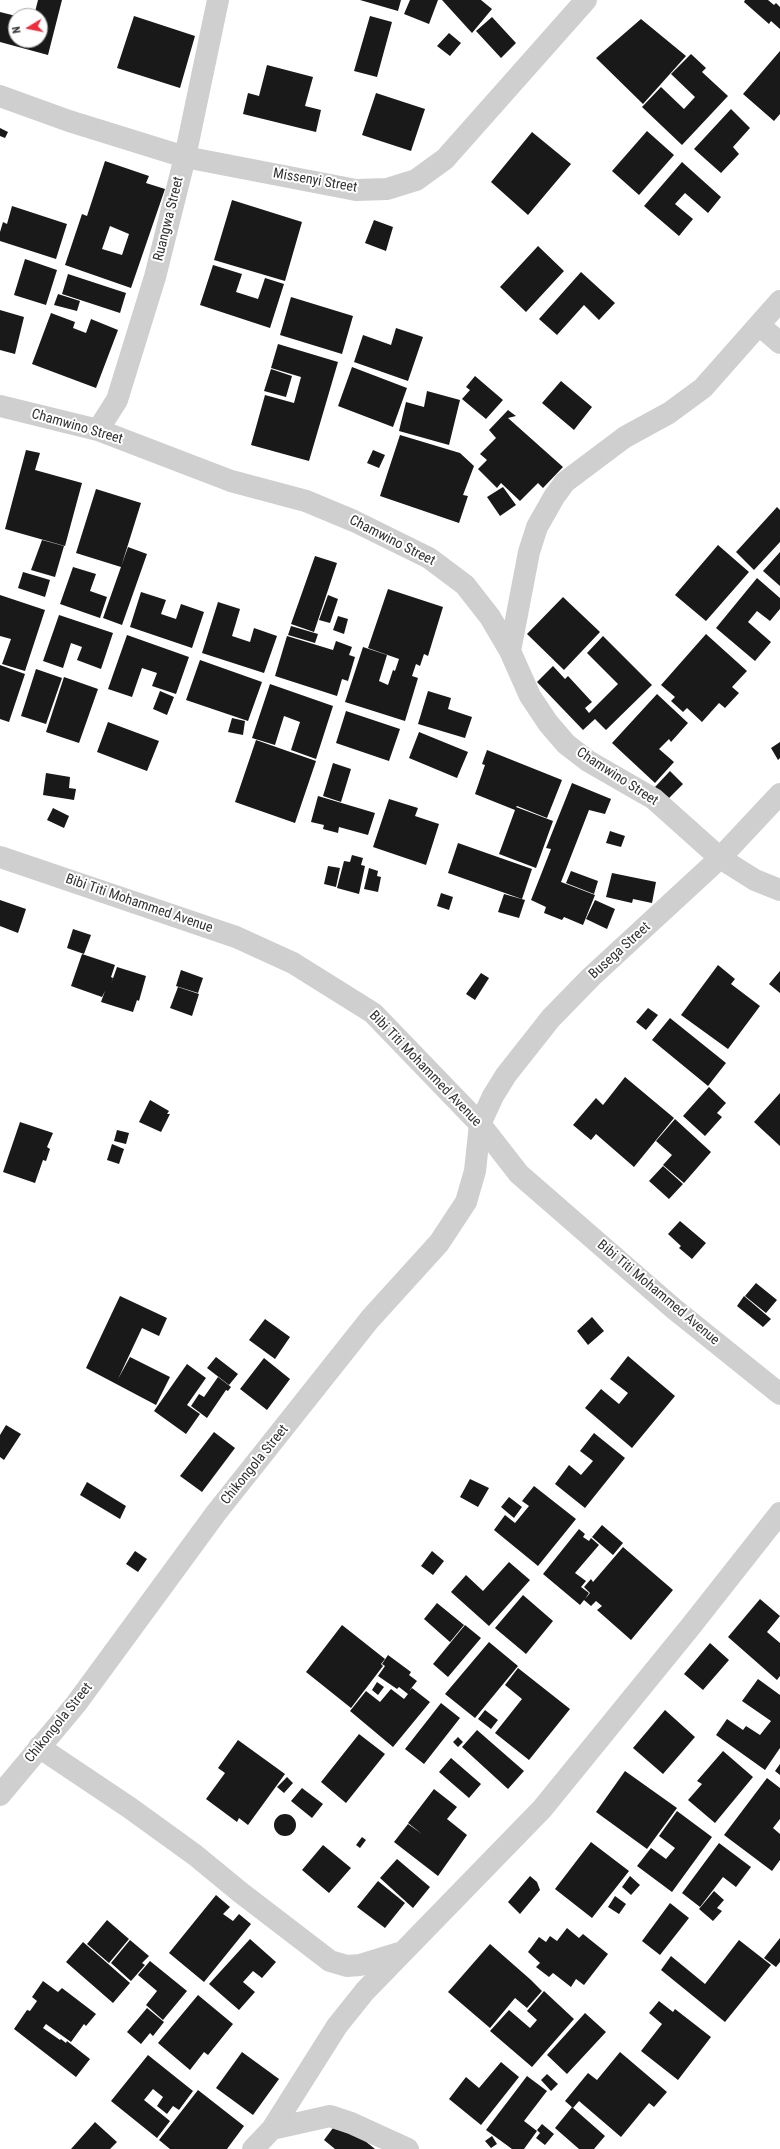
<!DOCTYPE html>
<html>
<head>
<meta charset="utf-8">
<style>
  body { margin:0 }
  #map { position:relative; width:780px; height:2149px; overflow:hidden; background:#fff; font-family:"Roboto Condensed",sans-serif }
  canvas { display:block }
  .north { position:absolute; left:8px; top:8px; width:40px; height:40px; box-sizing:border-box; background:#fff; border:1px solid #adadad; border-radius:50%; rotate:260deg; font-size:11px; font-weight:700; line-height:16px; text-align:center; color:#323232 }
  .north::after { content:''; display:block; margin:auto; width:14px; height:18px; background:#f12c3c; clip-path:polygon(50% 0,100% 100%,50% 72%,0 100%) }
</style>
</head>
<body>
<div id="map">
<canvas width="780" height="2149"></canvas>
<div class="north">N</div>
</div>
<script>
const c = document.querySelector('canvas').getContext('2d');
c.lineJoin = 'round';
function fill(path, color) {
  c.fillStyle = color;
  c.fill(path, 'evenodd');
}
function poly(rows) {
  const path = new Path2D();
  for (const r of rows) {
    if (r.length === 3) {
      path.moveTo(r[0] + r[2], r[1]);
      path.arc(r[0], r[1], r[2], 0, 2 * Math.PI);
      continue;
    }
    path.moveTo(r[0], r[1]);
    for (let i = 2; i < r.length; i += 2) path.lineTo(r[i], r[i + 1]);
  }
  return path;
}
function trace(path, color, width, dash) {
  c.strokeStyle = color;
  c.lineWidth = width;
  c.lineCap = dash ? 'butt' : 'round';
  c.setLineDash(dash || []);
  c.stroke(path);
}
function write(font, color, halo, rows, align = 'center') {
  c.font = font + ' "Roboto Condensed",sans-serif';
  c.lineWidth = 4;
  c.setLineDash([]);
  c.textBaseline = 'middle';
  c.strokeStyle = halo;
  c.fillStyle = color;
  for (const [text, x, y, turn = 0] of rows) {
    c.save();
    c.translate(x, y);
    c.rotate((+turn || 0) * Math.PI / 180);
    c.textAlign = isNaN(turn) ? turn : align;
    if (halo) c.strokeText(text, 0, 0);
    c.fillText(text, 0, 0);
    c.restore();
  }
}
fill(poly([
  [38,0,62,0,48,55,0,42,0,12,16,16,16,40,40,40,40,16,34,16],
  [360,0,401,0,398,11],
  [410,0,438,0,429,24,404,14],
  [442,0,481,0,492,9,472,33],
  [745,0,768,0,774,5,776,3,780,7,780,29,771,21,769,24,744,2],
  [134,16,195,36,180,88,117,68],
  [370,16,392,22,377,77,354,71],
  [492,17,516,43,501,58,476,31],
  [641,19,686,56,643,104,596,58],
  [449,33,461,43,450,56,437,46],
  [780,51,780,114,774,121,743,94],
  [691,54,706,68,702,72,728,96,682,145,642,107,661,87,684,109,695,97,671,74],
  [267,65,313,77,305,106,321,110,316,132,243,114,248,93,259,96],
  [376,93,425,109,411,151,362,135],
  [731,109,750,128,733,147,739,154,721,173,694,149],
  [0,128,8,132,5,138,0,136],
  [647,131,674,155,639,195,612,171],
  [532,132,571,164,528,215,491,182],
  [105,161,149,176,146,183,165,189,131,288,65,265,82,214,87,216],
  [110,226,129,234,122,255,102,249],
  [682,162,721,197,708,213,685,193,675,204,693,219,679,236,644,206],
  [232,200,302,222,285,281,214,260],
  [12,206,67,224,56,259,0,241,0,232,3,222,7,224],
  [374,220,393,227,386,251,365,243],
  [538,246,564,271,526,312,500,287],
  [25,259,57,270,46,305,14,295],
  [213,265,242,274,236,292,258,299,265,278,284,284,270,328,200,305],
  [581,272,615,303,599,320,584,305,557,335,539,319],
  [68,274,126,293,120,313,62,294],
  [58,294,80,301,77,311,54,305],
  [291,297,353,316,342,354,280,335],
  [0,310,24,317,15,354,0,350],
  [51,313,75,322,73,328,86,333,91,319,118,330,96,388,32,364],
  [396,328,423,337,408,381,354,362,363,335,391,345],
  [278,344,338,362,309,461,251,445,265,395,294,403,301,377,271,368],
  [352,367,407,388,393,427,338,406],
  [271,369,292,376,286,397,264,391],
  [475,376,503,400,486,419,462,399,470,390,466,387],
  [561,381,592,407,574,430,542,403],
  [427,391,460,400,449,445,399,431,406,402,424,407],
  [508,410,516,416,508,418,563,467,543,488,538,483,520,501,501,483,497,488,478,469,487,460,480,454,496,438,489,430],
  [400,435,460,453,474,466,463,495,468,496,459,523,380,496],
  [26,450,40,453,35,470,82,483,65,546,5,529],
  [373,450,385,455,379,468,367,463],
  [503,487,516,505,500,516,487,497],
  [96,489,141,503,121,567,76,553],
  [777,507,780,510,780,542,754,570,736,552],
  [42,540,64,546,55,577,31,570],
  [718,545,749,572,706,621,675,595],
  [128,547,147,554,122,625,103,618],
  [780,552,780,586,763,571],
  [315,556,337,563,314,632,291,624],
  [73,567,96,574,90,591,107,597,100,618,60,604],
  [23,572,50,580,45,597,18,588],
  [757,578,780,598,780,609,770,621,757,611,748,622,771,642,755,661,716,628],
  [388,589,443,607,428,656,424,654,420,666,416,664,412,676,418,678,405,721,345,702,363,647,387,655,379,681,388,685,393,670,395,671,399,659,368,648],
  [141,592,166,600,161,614,176,619,181,604,204,612,192,648,130,627],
  [0,595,45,610,25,671,2,664,11,639,0,636],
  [328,595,338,599,330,623,319,620],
  [563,597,600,632,564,670,527,634],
  [218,602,240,609,232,636,250,642,254,628,277,636,264,673,202,653],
  [59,615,113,633,101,669,77,660,82,647,71,643,63,668,43,661],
  [338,616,348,619,344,634,333,630],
  [291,626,318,634,315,643,288,635],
  [706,634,747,671,732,687,739,693,725,708,719,703,702,722,687,708,683,712,671,701,675,697,661,685],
  [127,635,189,657,176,694,152,686,157,673,142,668,132,697,108,689],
  [287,636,333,650,336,641,352,647,349,655,355,657,348,681,342,679,337,696,275,676],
  [603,636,652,685,606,730,595,719,583,730,537,682,553,666,565,679,568,676,592,702,585,708,589,713,618,684,587,653],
  [200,660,262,682,248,721,186,700],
  [0,665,25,674,9,722,0,719],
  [36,669,62,678,46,724,21,716],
  [64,677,98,689,79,743,46,732],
  [270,684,333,706,316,759,291,750,300,722,284,716,275,745,252,738],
  [160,691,174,697,167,715,153,709],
  [428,691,451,698,448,709,472,717,465,738,418,724],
  [657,694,688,723,671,742,669,739,659,749,674,762,655,783,612,743],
  [346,711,400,729,389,761,336,743],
  [232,718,245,721,243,735,228,732],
  [108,722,159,741,147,771,97,752],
  [419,732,468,752,457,778,409,758],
  [256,740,316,761,295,823,235,802],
  [780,742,780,758,778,760,771,748],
  [487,750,562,780,547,818,517,806,516,807,553,821,536,868,499,854,515,810,475,794,485,765,482,764],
  [333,763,351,769,341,802,323,796],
  [670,771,683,784,668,799,655,787],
  [46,773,70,777,69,788,76,789,74,800,43,795],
  [572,783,611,799,605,814,589,810,561,882,595,895,583,925,564,917,562,920,544,913,546,907,531,900,551,849,546,848],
  [318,796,375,813,368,835,339,827,338,833,323,829,324,825,311,822],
  [389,799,418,808,415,816,439,824,426,865,373,847],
  [53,808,69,816,64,828,47,820],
  [610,831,625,836,621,847,606,843],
  [458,843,532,869,522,899,448,873],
  [352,855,363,858,361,865,365,866,359,894,337,888,344,861,350,862],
  [328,866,340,868,336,887,324,884],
  [369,868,378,871,377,876,381,877,378,892,364,889],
  [571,871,598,881,594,894,566,883],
  [612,873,656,882,652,903,633,899,632,903,606,897],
  [441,893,453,897,449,910,437,906],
  [504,894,525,900,519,918,498,912],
  [0,900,26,909,18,933,0,926],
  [595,900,615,909,607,929,586,919],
  [73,929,91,935,84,954,67,948],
  [82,954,115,965,111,977,113,978,111,984,117,967,146,976,139,1001,137,1000,133,1012,101,1002,105,991,102,997,71,986],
  [718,965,735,979,731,984,760,1006,728,1049,681,1015],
  [181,970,203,978,198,993,176,986],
  [780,971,780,993,769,984],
  [481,973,489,978,475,1000,466,994],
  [178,987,199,994,192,1016,170,1008],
  [648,1008,658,1015,646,1030,636,1022],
  [670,1018,726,1063,708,1086,652,1040],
  [625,1077,674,1118,634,1167,596,1134,591,1140,573,1125,596,1098,603,1105],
  [709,1087,726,1103,717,1113,722,1117,705,1136,683,1116],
  [780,1093,780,1146,754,1122],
  [150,1100,169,1111,167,1114,170,1114,161,1132,139,1122],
  [675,1119,711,1152,684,1183,663,1165,672,1155,656,1141],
  [20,1122,53,1133,47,1147,50,1149,46,1161,43,1160,35,1183,3,1172],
  [117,1130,129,1133,126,1144,114,1141],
  [112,1144,124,1149,119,1164,107,1160],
  [663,1166,683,1184,669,1199,649,1181],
  [680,1221,706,1243,692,1259,679,1248,681,1246,668,1234],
  [756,1283,777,1300,766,1313,745,1296],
  [120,1296,167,1318,159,1336,142,1328,118,1379,130,1357,170,1377,156,1405,86,1368],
  [744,1296,771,1319,763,1327,737,1306],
  [592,1317,604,1331,588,1345,577,1331],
  [265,1319,290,1337,275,1359,249,1340],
  [628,1356,675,1396,632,1448,585,1408,601,1389,619,1404,628,1393,610,1379],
  [216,1357,238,1374,229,1385,207,1368],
  [264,1358,290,1379,267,1410,240,1389],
  [187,1364,206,1378,187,1405,200,1414,186,1434,154,1411],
  [218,1377,231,1387,228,1391,226,1390,207,1418,191,1406,199,1394,204,1397],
  [6,1425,21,1434,4,1460,0,1457,0,1435],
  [214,1432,235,1448,202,1492,180,1476],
  [594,1433,625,1458,585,1508,555,1484,569,1465,581,1475,593,1461,580,1451],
  [470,1479,489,1488,478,1507,460,1497],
  [87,1482,126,1506,120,1519,80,1495],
  [534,1486,576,1519,538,1566,494,1530,505,1515,515,1523,529,1506,522,1501],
  [509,1497,522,1507,514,1518,501,1507],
  [602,1525,623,1543,613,1555,592,1537],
  [579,1529,585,1534,583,1537,589,1541,591,1538,599,1545,575,1573,586,1581,581,1587,589,1593,585,1599,590,1593,584,1587,591,1579,593,1582,623,1547,673,1590,631,1640,597,1610,602,1606,596,1601,591,1606,584,1600,580,1605,543,1574],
  [135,1551,147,1559,138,1572,126,1564],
  [432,1551,444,1561,433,1575,421,1566],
  [509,1562,530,1580,489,1626,451,1592,466,1575,483,1591],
  [523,1595,553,1621,526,1654,495,1628],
  [760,1599,780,1616,767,1632,780,1643,780,1676,777,1680,728,1637],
  [437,1603,464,1625,450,1642,424,1619],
  [342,1625,385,1659,381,1664,383,1666,351,1708,306,1672],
  [465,1625,481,1638,448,1677,433,1664],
  [489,1642,518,1666,475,1718,445,1694],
  [710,1643,729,1660,703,1690,684,1674],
  [388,1655,411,1672,409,1675,417,1681,409,1691,412,1688,430,1702,393,1747,350,1711,366,1691,380,1702,391,1689,404,1699,408,1694,399,1687,397,1689,378,1676,385,1666,382,1664],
  [518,1668,570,1709,529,1760,495,1733,522,1699,505,1685],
  [758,1679,780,1695,780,1748,765,1770,716,1735,727,1719,743,1730,746,1726,760,1735,771,1721,742,1701],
  [377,1682,384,1687,378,1695,372,1690],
  [441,1703,460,1718,424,1764,405,1749],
  [485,1710,498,1720,491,1729,478,1719],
  [665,1710,695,1737,663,1774,633,1748],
  [477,1730,524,1771,508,1789,462,1747],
  [359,1734,385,1754,346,1803,321,1782],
  [458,1737,463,1742,458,1747,453,1742],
  [238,1740,285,1774,248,1825,239,1818,237,1822,206,1799,225,1773,218,1768],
  [723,1751,753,1777,715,1823,688,1800,702,1784,697,1781],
  [451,1758,481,1784,469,1798,439,1772],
  [780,1764,780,1775,775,1771],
  [625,1771,677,1808,647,1849,596,1812],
  [287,1777,293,1783,284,1793,277,1787],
  [767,1778,780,1788,780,1819,773,1828,780,1834,780,1860,772,1871,724,1835],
  [302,1788,323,1804,312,1818,291,1801],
  [434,1789,457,1807,447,1819,467,1835,438,1876,394,1842,408,1824,422,1834,408,1823],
  [677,1811,712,1837,672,1892,637,1866,651,1848,666,1859,675,1848,659,1836],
  [285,1825,11],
  [362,1837,366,1840,360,1848,356,1845],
  [591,1842,629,1871,592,1918,555,1889],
  [719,1843,751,1867,736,1887,723,1877,700,1907,682,1893],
  [323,1845,351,1868,329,1893,302,1870],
  [397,1859,430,1887,413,1908,380,1878],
  [530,1876,537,1882,540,1890,520,1914,508,1902],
  [630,1876,640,1885,631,1895,622,1887],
  [378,1881,405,1903,385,1928,357,1907],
  [714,1891,724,1900,717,1908,722,1911,713,1921,699,1909],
  [216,1895,230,1907,223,1914,233,1921,239,1914,251,1924,204,1982,169,1953],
  [615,1896,626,1904,619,1914,608,1907],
  [670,1903,689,1918,660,1955,642,1941],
  [107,1920,129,1939,109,1963,87,1944],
  [567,1928,579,1938,583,1934,608,1954,584,1985,576,1979,571,1987,553,1973,549,1977,536,1967,540,1963,528,1952,539,1937,546,1942,550,1936,557,1941],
  [780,1938,780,1962,776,1967,764,1958],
  [250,1939,276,1962,262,1978,253,1971,243,1982,255,1992,239,2010,209,1984],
  [130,1940,149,1956,142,1963,145,1965,131,1981,111,1963],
  [739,1940,771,1965,725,2022,661,1970,671,1956,705,1984],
  [83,1942,130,1983,113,2003,66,1962],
  [490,1944,531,1980,522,1990,531,1980,542,1991,527,2008,515,1998,490,2028,448,1992],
  [150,1961,187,1991,163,2020,146,2005,157,1991,138,1975],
  [43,1981,58,1992,62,1988,96,2014,86,2026,84,2024,71,2042,46,2024,43,2028,60,2040,61,2039,66,2043,67,2041,90,2059,76,2077,14,2029,27,2010,30,2011,37,2001,32,1997],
  [544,1991,574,2019,532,2067,490,2031,509,2010,530,2028,537,2020,527,2011],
  [198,1995,233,2024,208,2055,204,2052,190,2070,158,2043],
  [659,2001,673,2012,675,2009,711,2037,678,2080,641,2051,662,2024,649,2013],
  [147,2008,164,2022,153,2036,150,2033,141,2044,127,2032],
  [585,2013,606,2032,567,2074,547,2055],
  [242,2052,279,2079,253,2115,216,2088],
  [620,2052,667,2092,654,2107,649,2103,621,2137,579,2101,573,2108,565,2101,588,2073,597,2080],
  [148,2055,193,2091,179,2110,173,2106,167,2114,157,2106,163,2097,153,2089,144,2100,170,2121,157,2138,111,2101],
  [501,2062,519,2077,481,2125,449,2099,466,2077,479,2088],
  [547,2074,558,2084,551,2091,541,2080],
  [527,2076,547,2091,524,2121,537,2131,524,2149,512,2149,486,2130],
  [198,2090,244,2126,227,2149,170,2149,159,2140],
  [572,2107,605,2136,594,2149,579,2149,555,2128],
  [339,2120,375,2149,335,2149,324,2140],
  [95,2122,117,2142,110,2149,71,2149],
  [542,2124,554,2134,545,2145,536,2138,540,2133,537,2130],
  [492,2136,497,2144,491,2148,485,2141]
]), '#191919');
trace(poly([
  [0,96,69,121,185,157,356,190,387,189,416,180,445,159,586,0],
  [759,325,780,343],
  [0,406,98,430,231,481,306,501,354,521,429,558,465,585,490,617,510,651,530,696,548,723,566,744,588,761,654,799,720,858,755,880,780,890],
  [98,430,117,400,155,277,185,157,218,0],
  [510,651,529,552,537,527,554,497,565,482,625,437,669,413,703,388,780,301],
  [39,1747,130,1808,195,1855,240,1892,330,1961,347,1966,360,1965,399,1953],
  [0,1795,76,1704,216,1513,370,1319,439,1243,466,1202,475,1171,480,1124,493,1096,506,1075,551,1018,591,977,720,858,780,794],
  [272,2129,337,2026,365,1991,542,1809,691,1626,780,1513],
  [253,2149,272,2129,330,2116,351,2123,408,2149]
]), '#cfcfcf', 22);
trace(poly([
  [0,857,236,937,293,963,373,1013,480,1124,519,1174,673,1308,780,1394]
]), '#cfcfcf', 22);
write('14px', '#323232', '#fff', [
  ["Missenyi Street",315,181,10],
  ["Ruangwa Street",169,219,-76],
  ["Chamwino Street",77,427,16],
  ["Chamwino Street",392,541,27],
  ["Chamwino Street",617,777,33],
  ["Bibi Titi Mohammed Avenue",139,904,19],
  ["Busega Street",620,951,-42],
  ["Bibi Titi Mohammed Avenue",425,1069,46],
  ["Bibi Titi Mohammed Avenue",658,1293,40],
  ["Chikongola Street",255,1465,-51],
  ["Chikongola Street",59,1723,-51]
]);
</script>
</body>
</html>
